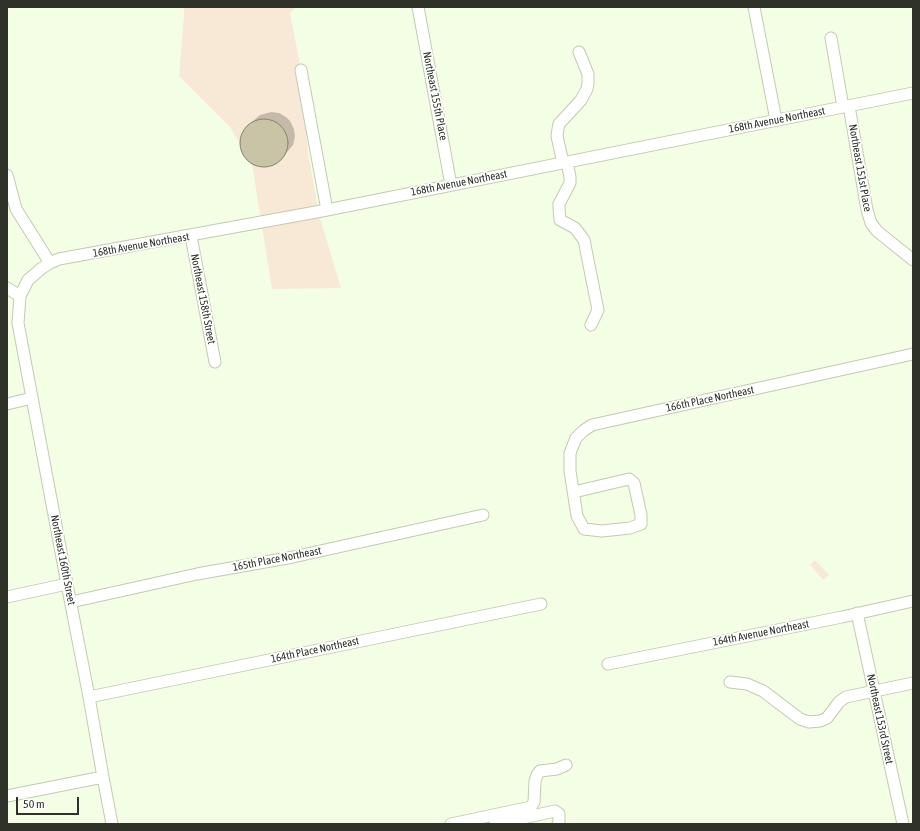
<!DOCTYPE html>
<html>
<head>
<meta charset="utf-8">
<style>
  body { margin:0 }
  #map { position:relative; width:920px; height:831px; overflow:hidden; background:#f4fee4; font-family:"Asap Condensed",sans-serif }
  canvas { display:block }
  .frame { position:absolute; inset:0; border:8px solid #2e3228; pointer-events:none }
  .scale { position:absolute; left:16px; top:797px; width:63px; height:18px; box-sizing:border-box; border:2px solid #2e3228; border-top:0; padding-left:5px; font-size:12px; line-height:14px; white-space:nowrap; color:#2e3228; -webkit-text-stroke:3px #fff; paint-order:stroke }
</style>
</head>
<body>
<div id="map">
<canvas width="920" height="831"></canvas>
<div class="frame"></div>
<div class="scale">50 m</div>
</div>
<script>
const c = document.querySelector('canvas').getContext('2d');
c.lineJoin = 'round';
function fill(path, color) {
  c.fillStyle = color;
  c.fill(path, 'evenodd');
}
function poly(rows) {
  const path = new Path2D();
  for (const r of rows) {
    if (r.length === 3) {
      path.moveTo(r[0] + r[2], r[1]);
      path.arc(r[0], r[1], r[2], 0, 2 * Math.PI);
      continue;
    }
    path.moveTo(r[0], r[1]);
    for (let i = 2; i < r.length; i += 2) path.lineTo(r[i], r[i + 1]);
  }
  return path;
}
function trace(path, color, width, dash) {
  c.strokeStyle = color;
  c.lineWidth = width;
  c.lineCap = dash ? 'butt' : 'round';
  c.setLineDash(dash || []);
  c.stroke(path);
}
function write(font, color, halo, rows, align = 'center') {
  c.font = font + ' "Asap Condensed",sans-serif';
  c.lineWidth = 3.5;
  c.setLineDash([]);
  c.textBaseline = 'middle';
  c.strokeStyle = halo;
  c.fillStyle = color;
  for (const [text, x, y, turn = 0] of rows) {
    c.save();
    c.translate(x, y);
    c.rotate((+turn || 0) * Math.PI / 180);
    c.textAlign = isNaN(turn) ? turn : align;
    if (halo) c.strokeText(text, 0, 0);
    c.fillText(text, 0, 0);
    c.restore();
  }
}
fill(poly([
  [184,7,296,7,290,13,301,70,308,153,320,218,341,288,272,289,252,164,230,127,179,76,184,16],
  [815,560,829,575,823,580,810,565]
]), '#f7e9d5');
fill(poly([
  [271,112,279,113,286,117,290,121,294,129,295,137,293,145,288,151,281,159,274,164,266,166,258,166,252,164,246,159,242,152,240,142,242,134,246,127,260,115]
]), '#0003');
const building = poly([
  [264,143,24]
]);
fill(building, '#c8c4a5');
trace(building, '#86836b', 1);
const minor = poly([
  [418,7,451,185],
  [754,7,776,120],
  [831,38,843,107],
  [301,70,327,210],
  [849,106,867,210,871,223,877,231,913,260],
  [567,162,570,177,570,183,559,204,559,208,560,220,575,228,584,240,598,310,591,325],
  [563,163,557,136,558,129,559,124,581,100,587,89,588,83,588,74,579,52],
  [7,175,16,209,50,263],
  [191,236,215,362],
  [7,288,20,296],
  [7,404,32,398],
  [574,492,629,479,634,483,641,515,641,524,630,528,602,531,584,529,577,516,570,471,570,453,576,438,583,431,592,425,913,354],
  [7,597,67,584],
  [71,602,197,574,293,557,483,515],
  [857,613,903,824],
  [608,664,842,617,913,601],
  [730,682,747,684,763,691,800,719,809,722,820,721,827,718,839,702,846,697,913,683],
  [89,697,541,604],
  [7,796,103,777],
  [112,824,103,777,89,697,67,584,18,323,20,296,28,280,42,268,50,263,59,259,327,210,913,93],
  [451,824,531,807,534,802,535,781,537,775,540,771,557,769,566,765],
  [495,824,555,811,559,814,559,822,558,824]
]);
trace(minor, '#c1cbb2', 13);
trace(minor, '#fff', 11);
write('11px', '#2e3228', '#fff', [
  ["Northeast 155th Place",435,96,79],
  ["168th Avenue Northeast",777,120,-11],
  ["Northeast 151st Place",860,168,80],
  ["168th Avenue Northeast",459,183,-11],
  ["168th Avenue Northeast",141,245,-10],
  ["Northeast 158th Street",203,299,79],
  ["166th Place Northeast",710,399,-12],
  ["165th Place Northeast",277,559,-11],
  ["Northeast 160th Street",63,560,79],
  ["164th Avenue Northeast",761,633,-11],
  ["164th Place Northeast",315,650,-12],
  ["Northeast 153rd Street",880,719,78]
]);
</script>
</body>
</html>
